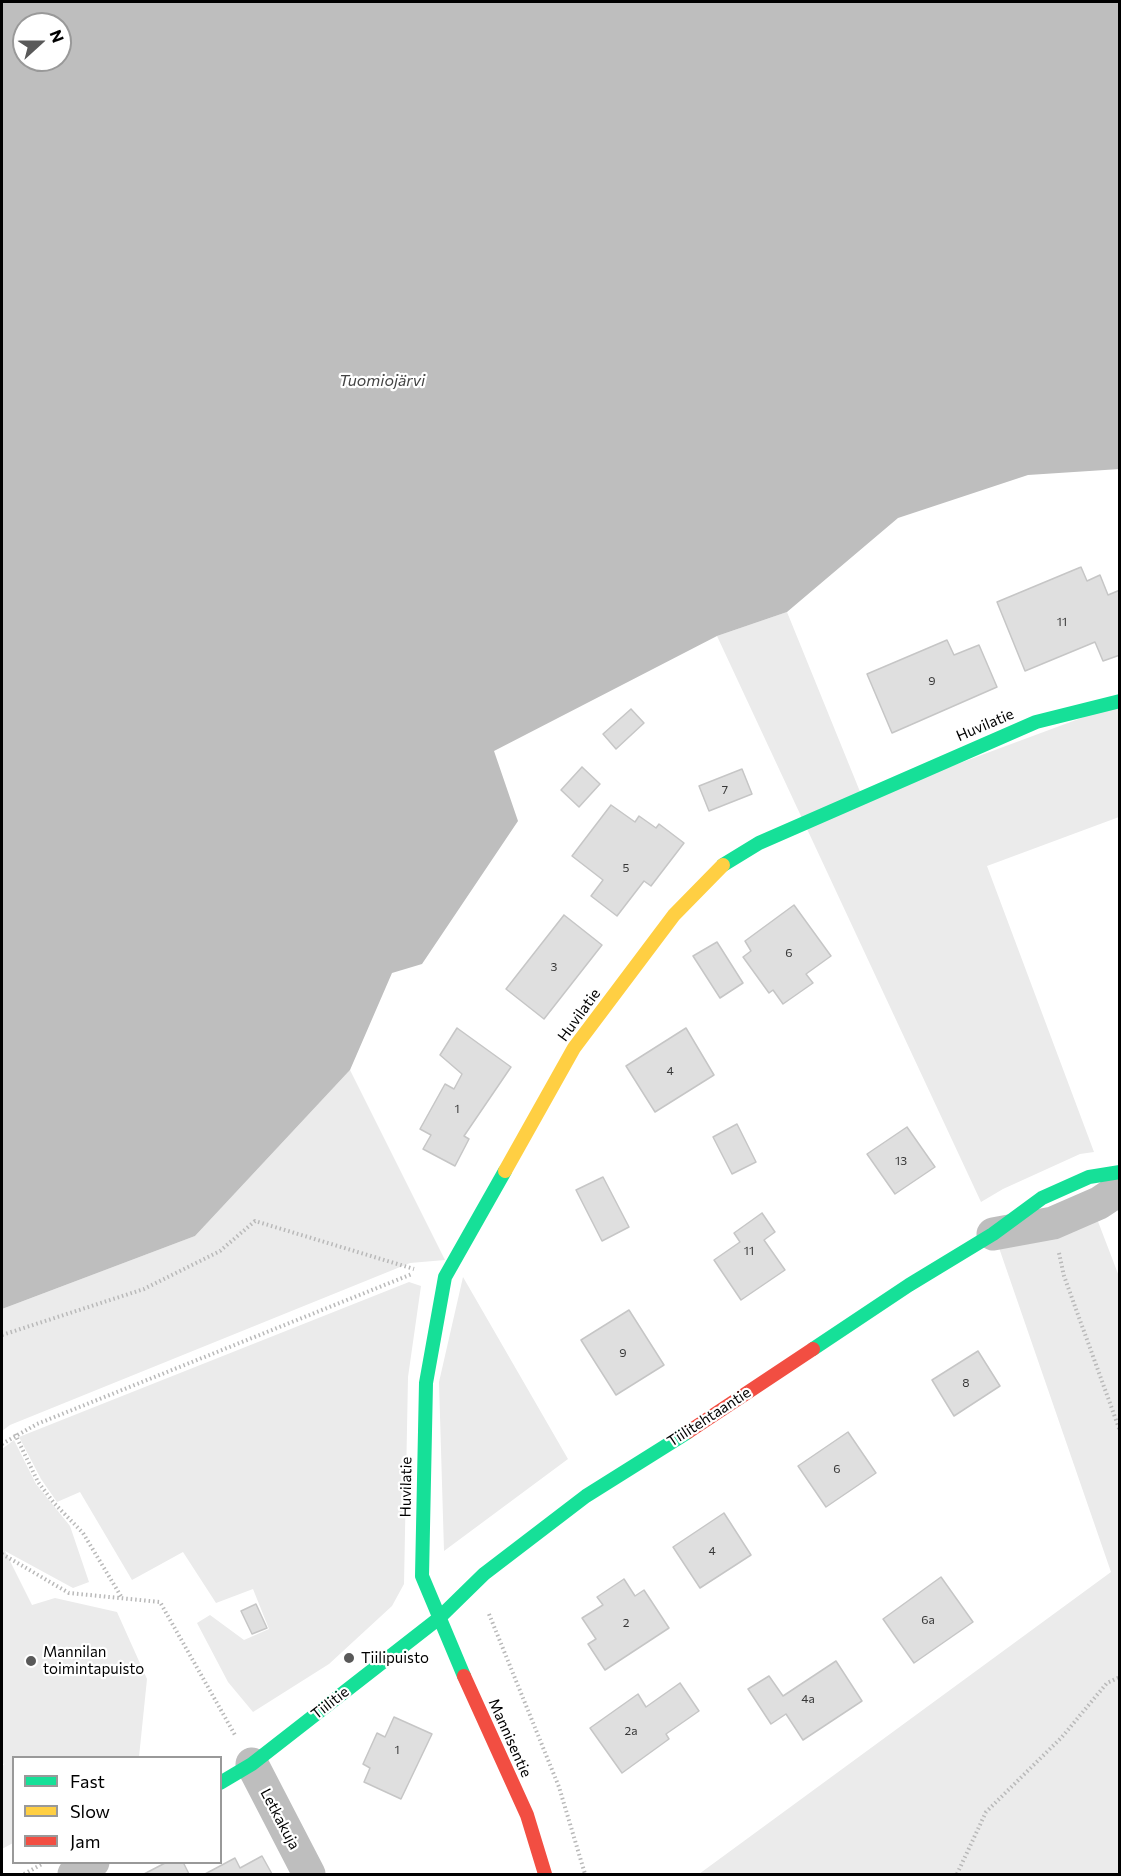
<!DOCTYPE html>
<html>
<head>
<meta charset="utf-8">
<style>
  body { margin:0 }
  #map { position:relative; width:1121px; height:1876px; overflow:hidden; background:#fff; font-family:Commissioner,sans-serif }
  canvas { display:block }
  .frame { position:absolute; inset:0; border:3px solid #000; pointer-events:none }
  .legend { position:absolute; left:12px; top:1756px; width:210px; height:108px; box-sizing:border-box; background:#fff; border:2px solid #999; margin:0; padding:8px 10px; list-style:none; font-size:18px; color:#000 }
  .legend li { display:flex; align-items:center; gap:12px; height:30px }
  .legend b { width:30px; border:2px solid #999 }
  .north { position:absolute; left:12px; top:12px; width:60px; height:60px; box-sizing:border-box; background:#fff; border:2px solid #999; border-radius:50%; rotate:69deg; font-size:16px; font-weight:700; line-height:24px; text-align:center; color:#000 }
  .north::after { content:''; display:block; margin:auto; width:21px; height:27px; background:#595959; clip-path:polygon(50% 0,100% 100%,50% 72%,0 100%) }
</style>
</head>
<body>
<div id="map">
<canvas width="1121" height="1876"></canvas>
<div class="frame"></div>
<ul class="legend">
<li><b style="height:8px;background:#16e098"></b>Fast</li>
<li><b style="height:8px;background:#ffcf43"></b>Slow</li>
<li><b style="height:8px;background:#f24e42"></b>Jam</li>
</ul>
<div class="north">N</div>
</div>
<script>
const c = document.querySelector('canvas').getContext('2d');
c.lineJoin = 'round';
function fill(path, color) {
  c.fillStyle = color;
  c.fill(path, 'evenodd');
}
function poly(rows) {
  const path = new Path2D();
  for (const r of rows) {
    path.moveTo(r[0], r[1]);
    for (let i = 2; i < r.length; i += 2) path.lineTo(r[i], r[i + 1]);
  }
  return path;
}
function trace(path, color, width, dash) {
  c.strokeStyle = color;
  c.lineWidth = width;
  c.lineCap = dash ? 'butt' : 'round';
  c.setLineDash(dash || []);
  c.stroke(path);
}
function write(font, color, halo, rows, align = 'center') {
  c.font = font + ' Commissioner,sans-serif';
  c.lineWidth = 4.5;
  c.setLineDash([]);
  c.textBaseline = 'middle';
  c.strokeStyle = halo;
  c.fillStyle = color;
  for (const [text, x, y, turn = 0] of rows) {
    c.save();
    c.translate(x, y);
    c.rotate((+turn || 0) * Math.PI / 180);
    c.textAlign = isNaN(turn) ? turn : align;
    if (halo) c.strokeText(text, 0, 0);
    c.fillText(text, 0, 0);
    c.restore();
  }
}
fill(poly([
  [787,612,863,799,1119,704,1119,817,987,866,1094,1152,1080,1154,1003,1189,981,1202,717,636],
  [350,1070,445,1260,410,1263,10,1425,2,1431,2,1309,195,1236],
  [1094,1211,1120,1279,1119,1874,699,1874,1111,1572,997,1242],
  [463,1277,568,1459,444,1551,439,1382],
  [409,1282,421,1286,408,1377,404,1584,392,1606,329,1664,253,1712,228,1682,197,1623,210,1615,244,1640,269,1629,253,1589,216,1603,183,1552,132,1580,80,1492,57,1502,41,1479,19,1437],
  [14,1440,36,1484,70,1526,89,1582,73,1588,5,1551,32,1605,55,1598,117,1612,147,1679,139,1757,14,1758,13,1843,2,1849,2,1766,5,1763,2,1765,2,1449]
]), '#ebebeb');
fill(poly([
  [2,2,1119,2,1120,469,1028,475,898,518,787,612,717,636,494,751,518,821,422,964,392,973,350,1070,195,1236,2,1309],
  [24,24,60,24,60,60,24,60]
]), '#bebebe');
const building = poly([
  [1081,567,1087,581,1100,575,1108,595,1120,590,1120,655,1103,661,1095,642,1025,671,997,602,1081,567],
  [947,640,954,655,979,645,997,687,892,733,867,674,947,640],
  [631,709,644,723,616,749,603,734,631,709],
  [582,767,600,784,579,807,561,790,582,767],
  [742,769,752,794,709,811,699,786,742,769],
  [611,805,635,822,639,816,656,828,659,824,684,843,651,886,644,881,617,916,591,896,603,880,572,856,611,805],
  [794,905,831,956,806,974,813,983,783,1004,773,990,769,993,743,957,751,951,745,941,794,905],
  [564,915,602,945,544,1019,506,989,564,915],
  [717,942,743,983,720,998,693,956,717,942],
  [457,1028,511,1067,464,1136,469,1139,455,1166,423,1149,431,1135,420,1129,445,1084,454,1089,462,1074,440,1055,457,1028],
  [686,1028,714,1075,655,1112,626,1066,686,1028],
  [737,1124,756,1162,732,1174,713,1137,737,1124],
  [907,1127,935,1167,895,1194,867,1154,907,1127],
  [603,1177,629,1227,602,1241,576,1190,603,1177],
  [762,1213,775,1232,764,1240,785,1270,741,1300,714,1260,740,1242,734,1233,762,1213],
  [629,1310,664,1365,616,1395,581,1340,629,1310],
  [978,1351,1000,1386,954,1416,932,1380,978,1351],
  [848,1432,876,1473,826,1507,798,1466,848,1432],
  [724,1513,751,1555,700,1588,673,1547,724,1513],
  [941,1577,973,1622,914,1663,883,1619,941,1577],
  [624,1579,635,1596,644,1590,669,1628,605,1670,588,1644,596,1639,582,1618,603,1605,597,1597,624,1579],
  [256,1604,267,1628,252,1634,241,1611,256,1604],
  [836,1661,862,1701,803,1740,786,1714,771,1724,748,1689,769,1676,783,1696,836,1661],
  [680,1683,699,1711,666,1734,669,1739,622,1773,590,1728,638,1694,646,1707,680,1683],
  [394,1717,432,1734,401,1799,364,1782,370,1768,363,1764,377,1733,385,1737,394,1717],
  [262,1856,272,1874,205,1874,235,1858,240,1868,262,1856],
  [167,1862,183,1862,189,1874,144,1874,167,1862]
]);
fill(building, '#dfdfdf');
trace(building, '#c6c6c6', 1.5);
trace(poly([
  [1059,1253,1064,1276,1120,1431],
  [2,1335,144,1289,220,1251,255,1221,414,1269],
  [15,1434,38,1482,54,1503,83,1533,122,1598],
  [2,1444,37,1424,412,1274],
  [2,1554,69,1593,160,1602,235,1735],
  [489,1614,559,1787,585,1874],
  [24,1874,42,1864],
  [957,1874,986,1812,1062,1737,1107,1683,1120,1677]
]), '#b9b9b9', 4, [1.5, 3]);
trace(poly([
  [993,1234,1053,1223,1099,1203,1120,1189],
  [252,1764,309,1874],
  [74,1874,93,1862]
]), '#bebebe', 33);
trace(poly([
  [723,865,759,843,1036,722,1120,701],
  [813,1349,909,1285,993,1234,1042,1198,1089,1177,1120,1172],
  [464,1676,422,1576,426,1383,445,1277,505,1171],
  [220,1783,252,1764,438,1619,484,1574,586,1496,688,1432]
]), '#16e098', 14);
trace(poly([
  [505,1171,574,1048,674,915,723,865]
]), '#ffcf43', 14);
trace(poly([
  [688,1432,813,1349],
  [464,1676,527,1815,545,1874]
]), '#f24e42', 14);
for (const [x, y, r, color] of [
  [349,1658,6,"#595959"],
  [31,1661,6,"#595959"]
]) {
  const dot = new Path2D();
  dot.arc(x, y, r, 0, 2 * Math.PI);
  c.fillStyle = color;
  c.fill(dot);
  trace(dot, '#fff', 2);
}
write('12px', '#383838', null, [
  ["11",1062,622],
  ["9",932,681],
  ["7",725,790],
  ["5",626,868],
  ["6",789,953],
  ["3",554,967],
  ["4",670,1071],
  ["1",457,1109],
  ["13",901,1161],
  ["11",749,1251],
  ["9",623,1353],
  ["8",966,1383],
  ["6",837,1469],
  ["4",712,1551],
  ["6a",928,1620],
  ["2",626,1623],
  ["4a",808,1699],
  ["2a",631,1731],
  ["1",397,1750]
]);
write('15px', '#000', '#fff', [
  ["Huvilatie",985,725,-23],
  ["Huvilatie",579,1015,-54],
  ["Tiilitehtaantie",709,1417,-33],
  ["Huvilatie",406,1487,-89],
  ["Tiilitie",330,1703,-38],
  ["Mannisentie",510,1738,66],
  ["Letkakuja",280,1819,62]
]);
write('15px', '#000', '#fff', [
  ["Mannilan",43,1652],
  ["toimintapuisto",43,1669],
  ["Tiilipuisto",361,1658]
], 'left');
write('italic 16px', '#434343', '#fff', [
  ["Tuomiojärvi",382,381]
]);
</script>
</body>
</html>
